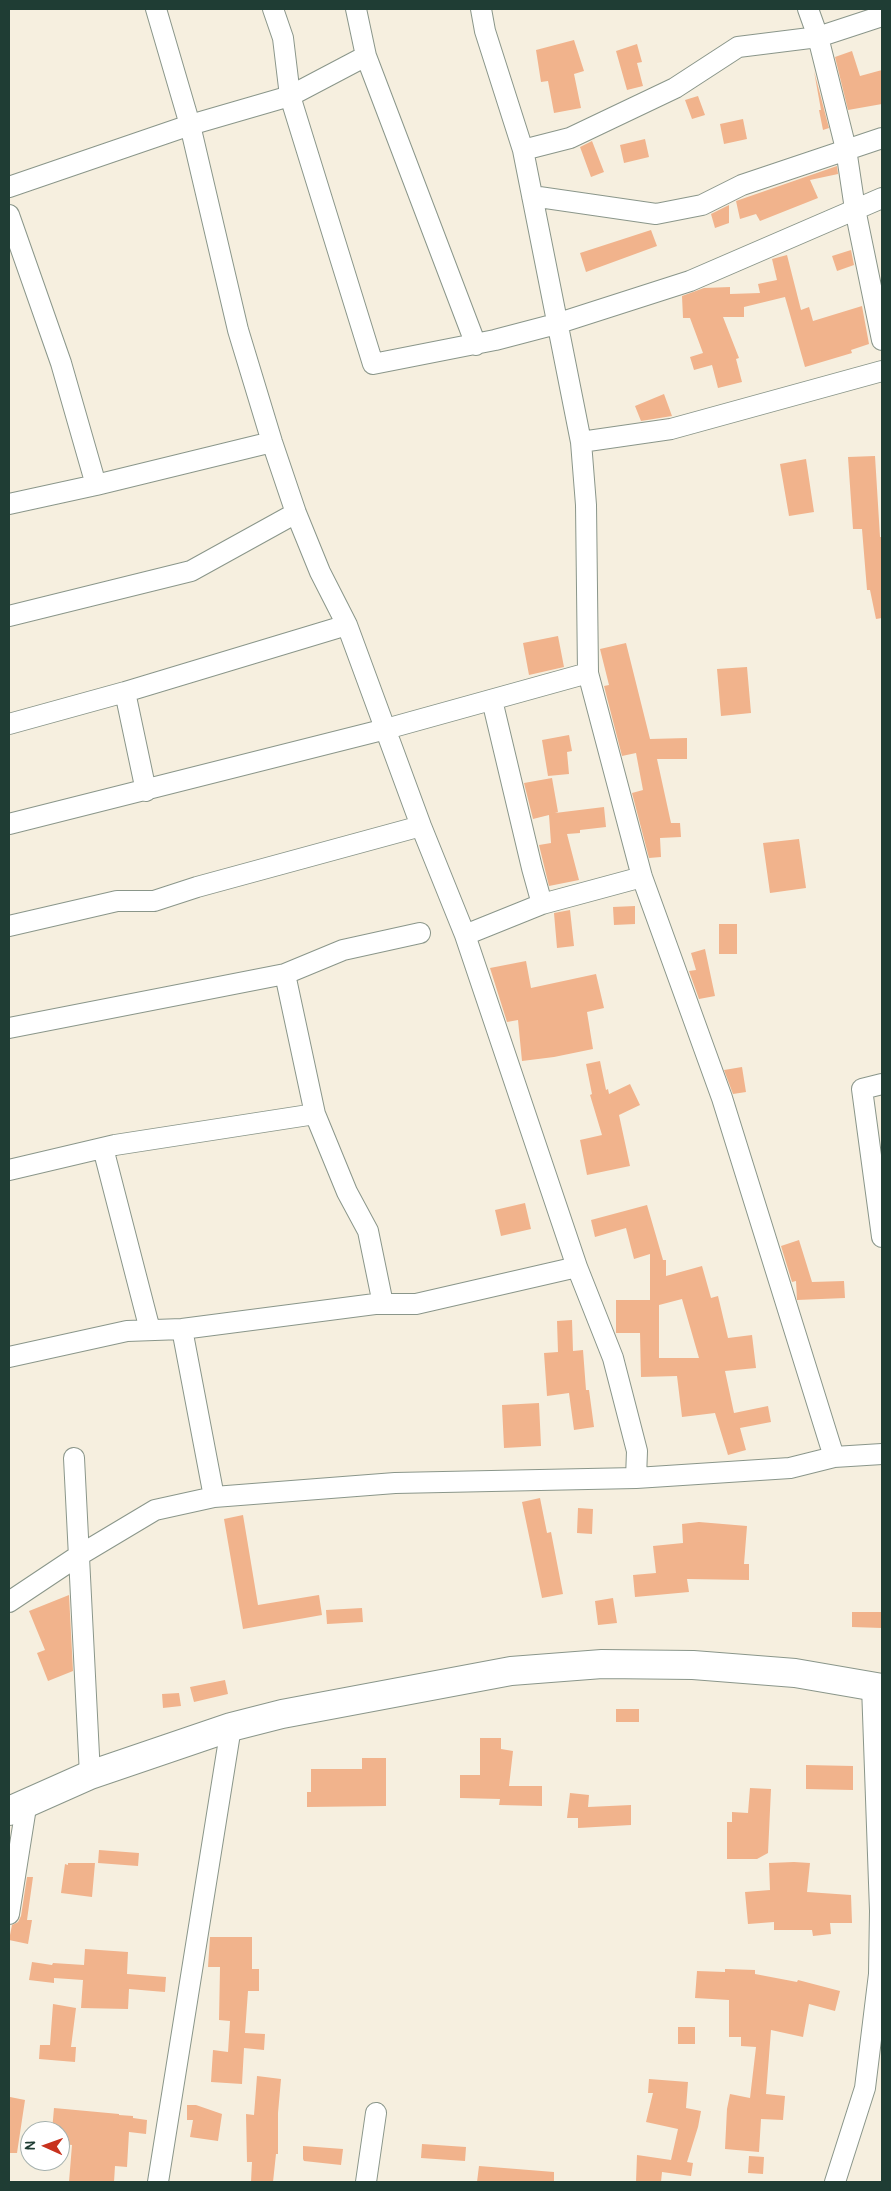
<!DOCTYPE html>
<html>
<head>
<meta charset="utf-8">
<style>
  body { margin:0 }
  #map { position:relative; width:891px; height:2191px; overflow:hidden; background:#f6efdf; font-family:Pangolin,sans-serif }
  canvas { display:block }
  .frame { position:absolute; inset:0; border:10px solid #1f3d34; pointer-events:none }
  .north { position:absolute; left:20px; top:2121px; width:50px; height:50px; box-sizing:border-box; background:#fff; border:1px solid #a5b1ae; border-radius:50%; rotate:272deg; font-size:14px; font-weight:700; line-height:20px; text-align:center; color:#1f3d34 }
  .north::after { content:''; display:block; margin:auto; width:18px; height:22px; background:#c8321e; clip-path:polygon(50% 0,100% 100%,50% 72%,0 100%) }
</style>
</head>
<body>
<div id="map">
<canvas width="891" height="2191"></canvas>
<div class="frame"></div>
<div class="north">N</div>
</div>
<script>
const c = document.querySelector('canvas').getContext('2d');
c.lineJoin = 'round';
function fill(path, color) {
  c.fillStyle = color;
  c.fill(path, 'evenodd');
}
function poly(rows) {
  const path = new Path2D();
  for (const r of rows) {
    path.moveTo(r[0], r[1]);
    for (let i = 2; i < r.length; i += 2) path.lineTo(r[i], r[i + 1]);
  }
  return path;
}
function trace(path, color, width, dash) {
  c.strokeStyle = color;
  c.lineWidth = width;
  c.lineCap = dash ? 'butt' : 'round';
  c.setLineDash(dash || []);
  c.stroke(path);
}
fill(poly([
  [574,40,584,71,574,74,581,108,554,113,548,81,541,82,536,50],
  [637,44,642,62,637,63,643,86,627,90,616,51],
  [852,51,860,76,882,70,882,104,848,110,835,57],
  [814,71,829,128,823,130,819,110,821,110],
  [698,96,705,115,692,119,685,100],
  [743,119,747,139,724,144,720,124],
  [645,139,649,157,624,163,620,145],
  [592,141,604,172,591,177,580,147],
  [837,166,838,174,810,180,818,198,760,221,756,214,740,219,736,201],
  [729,205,729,223,715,228,711,214],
  [651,230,657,246,586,272,580,253],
  [851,250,854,265,837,271,832,256],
  [787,255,801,310,809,307,813,321,862,306,869,344,851,350,852,353,805,367,785,297,744,307,744,317,723,317,739,358,736,359,742,382,718,388,712,365,694,370,690,357,703,353,690,318,683,318,682,296,704,288,730,287,730,294,760,293,758,284,777,280,772,259],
  [664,394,672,416,641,421,635,406],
  [875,456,880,537,882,537,882,618,876,619,870,590,867,590,862,529,853,529,848,457],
  [806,459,814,512,789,516,780,464],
  [558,636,564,667,529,675,523,643],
  [626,643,650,739,687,738,687,759,657,759,671,823,680,823,681,837,660,838,661,857,649,858,632,793,643,790,636,753,622,756,604,686,609,685,600,649],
  [747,667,751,713,721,716,717,669],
  [569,735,572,751,567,752,569,774,548,776,542,740],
  [552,778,558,812,555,813,604,807,606,827,580,830,580,833,567,834,579,880,549,886,539,845,551,843,549,815,533,819,524,783],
  [799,839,806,888,770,893,763,843],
  [635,906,635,924,614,925,613,907],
  [570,910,574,946,557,948,554,913],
  [719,924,737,924,737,954,719,954],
  [705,949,715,996,699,999,689,971,696,970,691,953],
  [526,961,531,988,596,974,604,1008,587,1012,593,1049,554,1057,522,1061,518,1020,507,1022,490,968],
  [600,1061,606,1090,608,1089,609,1094,630,1084,640,1105,619,1115,630,1166,587,1175,580,1140,602,1135,590,1095,592,1094,586,1064],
  [742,1067,746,1092,733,1094,724,1070],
  [525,1203,531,1229,501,1236,495,1210],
  [647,1205,663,1260,666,1260,666,1276,702,1266,711,1298,718,1296,728,1338,752,1335,756,1368,725,1371,734,1413,768,1406,771,1422,740,1428,746,1450,728,1455,715,1413,682,1417,677,1376,641,1377,640,1333,616,1333,616,1300,650,1300,650,1254,634,1259,626,1228,595,1237,591,1220],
  [682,1299,699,1358,659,1358,659,1305],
  [799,1240,812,1282,844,1281,845,1298,797,1300,796,1281,792,1282,781,1246],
  [572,1320,573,1351,583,1350,586,1390,589,1390,594,1427,574,1430,569,1393,547,1396,544,1353,558,1352,557,1321],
  [539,1403,541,1446,504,1448,502,1405],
  [540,1498,547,1533,551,1532,563,1594,542,1598,522,1502],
  [578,1508,593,1509,592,1534,577,1533],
  [243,1515,258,1605,319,1595,322,1615,243,1629,224,1519],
  [699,1522,747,1526,744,1564,749,1564,749,1580,687,1579,689,1592,635,1597,633,1575,656,1573,653,1546,683,1543,682,1524],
  [69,1595,73,1671,48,1681,37,1653,45,1650,29,1611],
  [613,1598,617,1623,598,1625,595,1601],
  [362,1608,363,1622,327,1624,326,1610],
  [852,1612,882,1612,882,1628,852,1627],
  [225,1680,228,1694,194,1702,190,1687],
  [179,1693,181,1706,163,1708,162,1694],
  [616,1709,639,1709,639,1722,616,1722],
  [480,1738,501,1738,501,1749,513,1751,509,1786,542,1786,542,1806,499,1805,500,1799,460,1798,460,1775,480,1775],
  [362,1758,386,1758,386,1806,307,1807,307,1792,311,1792,311,1769,362,1769],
  [806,1765,853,1766,853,1790,806,1789],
  [750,1788,771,1789,768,1853,757,1859,727,1859,727,1822,732,1822,732,1812,748,1813],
  [570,1793,589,1795,588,1807,631,1805,631,1825,578,1828,578,1818,567,1818],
  [99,1850,139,1853,138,1866,98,1863],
  [794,1862,810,1863,807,1892,851,1895,852,1923,830,1923,831,1934,813,1936,812,1930,774,1930,774,1922,748,1924,745,1892,770,1890,769,1863],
  [68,1863,95,1863,92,1897,61,1893,65,1864,68,1865],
  [27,1877,33,1877,27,1920,32,1920,28,1944,9,1940,12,1925,18,1922,21,1916],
  [210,1937,252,1937,252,1969,259,1969,259,1991,248,1991,245,2033,265,2034,264,2050,244,2048,242,2084,211,2082,213,2050,228,2052,230,2021,219,2020,220,1967,208,1967],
  [85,1949,128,1952,127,1974,166,1977,165,1992,129,1989,128,2009,81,2008,83,1980,54,1978,54,1983,29,1980,32,1962,52,1965,53,1963,84,1965],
  [725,1969,755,1970,755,1974,797,1982,798,1980,840,1991,835,2011,809,2004,803,2037,771,2030,766,2094,785,2096,783,2120,761,2119,759,2152,725,2149,727,2109,730,2094,750,2098,756,2047,741,2046,741,2037,729,2037,729,2000,695,1998,697,1971,725,1972],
  [53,2004,76,2008,71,2047,76,2047,75,2062,39,2059,40,2045,50,2045],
  [678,2027,695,2027,695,2044,678,2044],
  [257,2076,281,2079,278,2113,278,2154,276,2154,273,2182,251,2182,252,2162,247,2162,246,2114,254,2115],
  [649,2079,688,2082,686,2108,701,2111,698,2127,687,2162,693,2163,691,2176,662,2172,661,2182,636,2182,637,2155,671,2160,678,2129,646,2122,653,2093,648,2093],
  [10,2097,25,2100,17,2153,9,2153],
  [187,2105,196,2105,222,2114,218,2141,190,2137,193,2120,187,2120],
  [54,2108,119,2114,119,2115,133,2116,133,2118,147,2120,146,2134,129,2132,127,2167,115,2166,114,2182,69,2182,72,2145,62,2144,63,2131,52,2131],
  [422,2144,466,2147,465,2161,421,2158],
  [303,2146,343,2149,341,2165,304,2161,303,2159],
  [749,2156,764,2157,763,2174,748,2173],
  [479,2166,554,2172,554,2182,477,2182]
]), '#f1b38c');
const street = poly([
  [156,9,190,125,238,330,272,442,296,513,320,572,347,625,421,826,465,935,577,1267,613,1358,637,1451,636,1478],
  [273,9,283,38,290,96,373,364,495,340,556,324,690,281,882,198],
  [356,9,366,56,476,345],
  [481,9,485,31,523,150,581,442,586,505,588,673,642,877,722,1098,834,1457],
  [808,9,818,37,882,16],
  [523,150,570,138,675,88,738,47,818,37,846,149,855,209,882,340],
  [9,187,190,125,290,96,366,56],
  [532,196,656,214,702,205,742,185,882,138],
  [9,215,61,363,96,485],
  [581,442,671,429,882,371],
  [9,504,96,485,272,442],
  [9,616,191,571,296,513],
  [125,692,146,791],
  [492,700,532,868,542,904],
  [9,724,125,692,347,625],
  [9,824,386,729,588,673],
  [9,926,117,901,154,901,197,887,421,826],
  [465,935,542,904,642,877],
  [285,974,315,1114,347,1192,368,1231,383,1304],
  [9,1028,285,974,343,950,420,933],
  [882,1084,862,1089,882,1237],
  [103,1148,150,1330],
  [9,1170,115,1145,315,1114],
  [182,1329,214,1497],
  [9,1357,127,1331,182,1329,375,1304,416,1304,577,1267],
  [74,1458,90,1775],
  [9,1602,78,1556,155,1510,214,1497,395,1483,636,1478,790,1468,834,1457,882,1454],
  [9,1914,27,1801],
  [158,2182,231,1727],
  [366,2182,376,2113],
  [835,2182,865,2088,879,1974,880,1911,872,1686]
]);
const primary = poly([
  [9,1811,90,1775,231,1727,282,1714,511,1671,602,1664,693,1665,795,1673,882,1688]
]);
trace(street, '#8a968a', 22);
trace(primary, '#8a968a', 30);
trace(street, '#fff', 20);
trace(primary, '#fff', 28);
</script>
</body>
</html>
